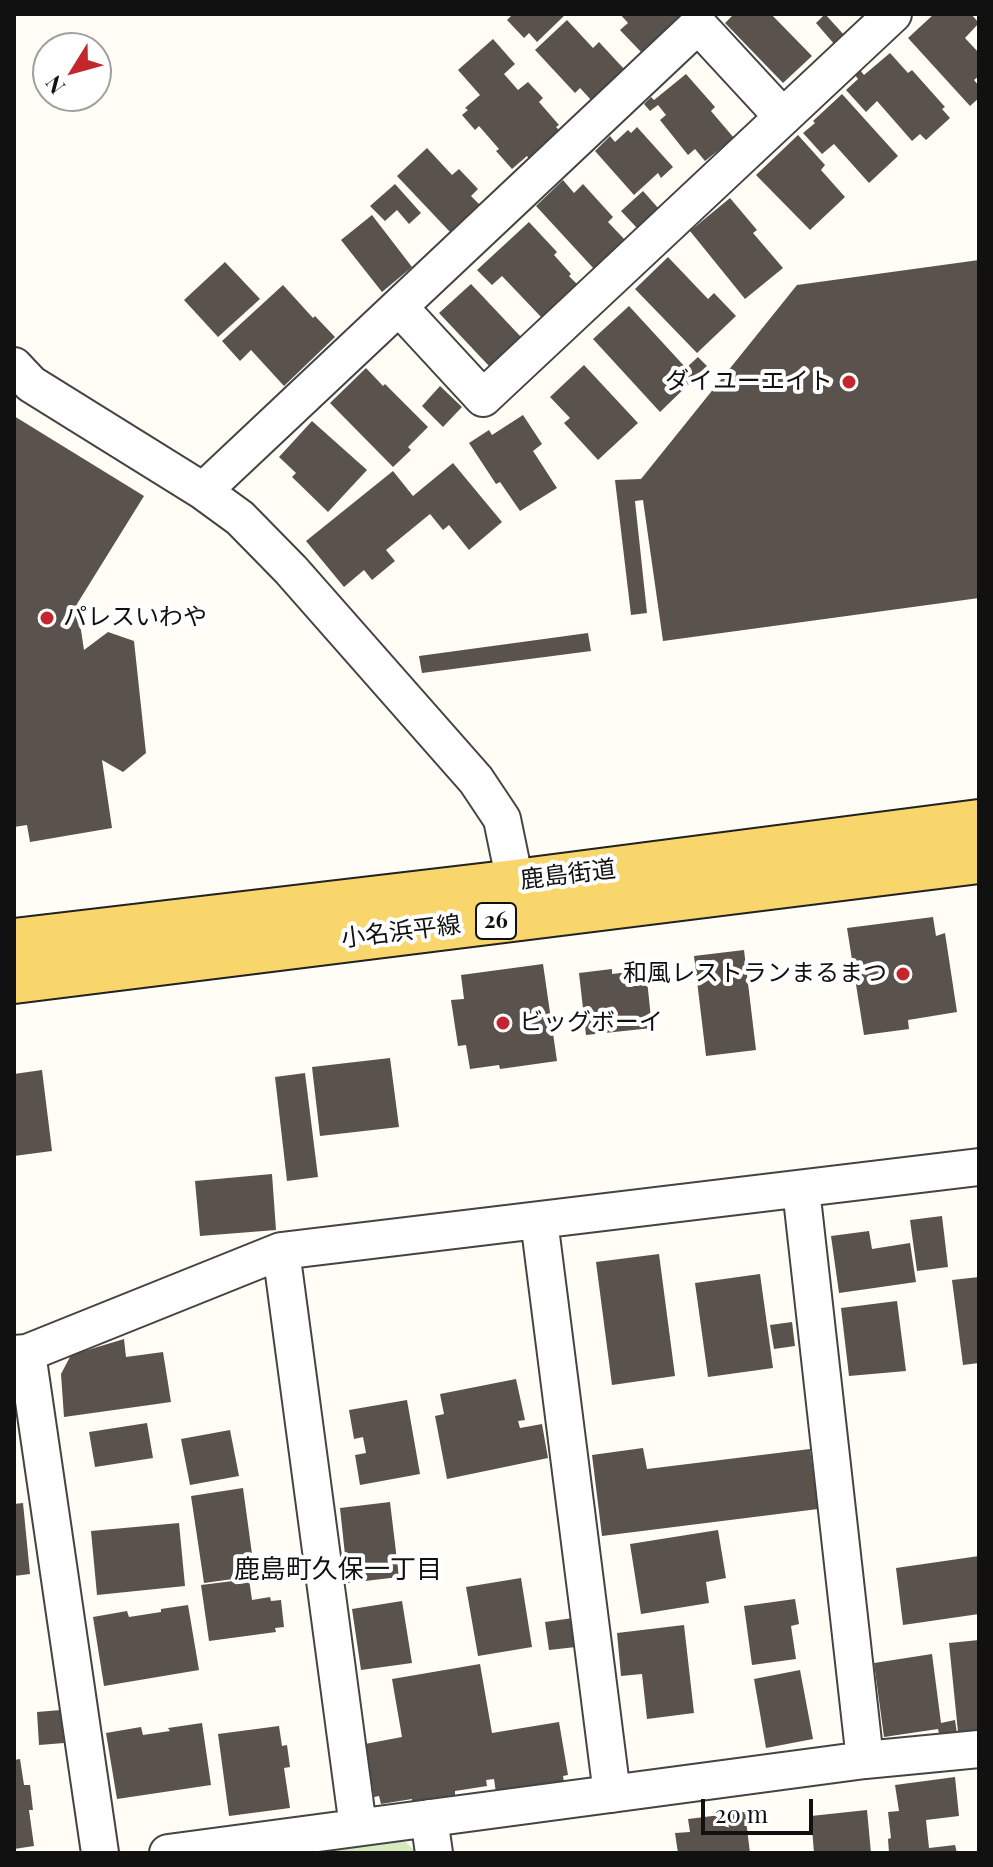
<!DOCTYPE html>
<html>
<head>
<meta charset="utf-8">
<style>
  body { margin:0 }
  #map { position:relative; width:993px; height:1867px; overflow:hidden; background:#fffdf5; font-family:"Playfair Display",serif }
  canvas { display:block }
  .frame { position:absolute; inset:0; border:16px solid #111; pointer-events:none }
  .north { position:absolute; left:32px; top:32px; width:80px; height:80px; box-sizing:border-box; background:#fff; border:2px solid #a0a0a0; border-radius:50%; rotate:233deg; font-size:22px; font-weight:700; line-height:32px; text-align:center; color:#111 }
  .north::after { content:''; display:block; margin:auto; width:28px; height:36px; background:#c4262e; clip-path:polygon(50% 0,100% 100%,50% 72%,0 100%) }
  .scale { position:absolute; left:701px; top:1799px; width:112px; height:36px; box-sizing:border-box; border:4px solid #111; border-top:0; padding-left:10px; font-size:24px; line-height:28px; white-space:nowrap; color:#111; -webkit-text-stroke:6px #fff; paint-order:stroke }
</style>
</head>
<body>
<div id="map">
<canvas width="993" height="1867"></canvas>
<div class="frame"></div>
<div class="north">N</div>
<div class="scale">20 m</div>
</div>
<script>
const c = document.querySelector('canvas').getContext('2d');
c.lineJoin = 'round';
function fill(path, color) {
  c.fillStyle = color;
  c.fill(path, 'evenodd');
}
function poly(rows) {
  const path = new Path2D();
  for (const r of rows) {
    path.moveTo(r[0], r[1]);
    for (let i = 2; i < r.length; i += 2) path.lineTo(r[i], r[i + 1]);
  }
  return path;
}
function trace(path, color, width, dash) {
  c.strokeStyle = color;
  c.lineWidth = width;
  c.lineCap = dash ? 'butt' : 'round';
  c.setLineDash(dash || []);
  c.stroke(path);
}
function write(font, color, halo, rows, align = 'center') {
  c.font = font + ' "Playfair Display","Noto Sans JP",serif';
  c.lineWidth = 8;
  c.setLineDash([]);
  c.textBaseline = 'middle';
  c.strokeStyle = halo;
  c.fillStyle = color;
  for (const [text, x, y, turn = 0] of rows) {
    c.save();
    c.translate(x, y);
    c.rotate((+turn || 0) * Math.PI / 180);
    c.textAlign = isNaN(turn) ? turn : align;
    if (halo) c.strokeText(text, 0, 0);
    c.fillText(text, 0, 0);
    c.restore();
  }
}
fill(poly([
  [403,1840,418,1853,298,1853]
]), '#d5ebbd');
fill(poly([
  [513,14,566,14,537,42,529,33,524,38,507,20],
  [620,14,683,14,641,52,620,30,628,23],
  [734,14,771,14,812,56,783,83,725,23],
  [825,14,845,36,835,45,816,23],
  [934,14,971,14,979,23,965,38,979,53,979,76,974,80,979,86,979,98,970,106,908,38],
  [567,20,593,48,599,42,625,70,592,101,580,88,575,93,535,50],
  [493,39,515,64,504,74,518,90,528,82,543,98,539,102,559,125,556,127,560,131,529,159,527,156,512,169,496,151,499,149,479,126,475,130,462,115,468,110,465,108,480,95,458,70],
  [890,53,908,73,912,70,945,107,942,109,950,118,926,140,920,134,912,141,877,101,866,112,846,90,858,79,855,75,860,70,864,75],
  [686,74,715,107,711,111,734,138,705,161,695,149,688,155,660,120,666,115,658,105,650,111,644,104,651,97,654,100],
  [842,94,898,156,869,183,834,144,822,154,803,133,815,123,813,121],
  [637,127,673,167,661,178,658,173,634,195,595,151,610,136,615,142,628,130,631,133],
  [798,135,825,165,821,170,845,197,810,230,756,175],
  [427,148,452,175,459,169,478,189,471,196,480,205,451,233,397,176],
  [563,180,574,193,583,184,613,217,608,222,626,241,595,270,536,206],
  [395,184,421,213,409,224,397,210,385,221,370,206],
  [643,191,659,209,637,228,621,211],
  [730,198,757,230,753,233,783,268,745,299,690,231],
  [372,215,412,267,382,292,341,240],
  [529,222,557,252,554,255,571,274,569,276,578,285,542,318,502,276,492,285,477,270],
  [668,257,708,299,714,293,736,316,697,353,635,289],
  [979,260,979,598,663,641,643,500,635,501,647,613,631,615,615,480,641,479,797,285],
  [225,262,260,299,218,337,184,300],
  [471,284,521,337,489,366,439,313],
  [283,285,313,318,315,316,335,337,284,386,251,350,240,361,222,341],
  [629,306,686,368,698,357,708,367,696,379,692,376,687,381,689,384,660,412,593,339],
  [584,365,638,423,598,460,564,423,570,418,550,397],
  [366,368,383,386,385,384,428,427,408,447,411,450,393,467,330,403],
  [440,386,462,407,443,427,422,406],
  [523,415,542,444,533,451,557,488,520,511,500,482,496,484,469,443,489,430,492,435],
  [14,416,144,496,77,604,84,650,108,632,134,641,146,753,123,772,102,760,112,828,30,842,27,825,14,827],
  [312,421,367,470,328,512,292,477,296,473,279,457],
  [453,463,502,522,469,550,449,525,443,530,430,514,386,550,395,561,372,580,364,570,344,587,306,541,393,471,413,496],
  [588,633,591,651,422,673,419,656],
  [933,917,936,936,945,933,957,1012,908,1020,909,1029,864,1035,847,928],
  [744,950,756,1050,706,1056,694,956],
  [543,964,557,1061,500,1069,499,1065,470,1069,466,1045,458,1046,451,1000,464,999,461,975],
  [612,969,612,974,646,970,652,1028,586,1035,579,973],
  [390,1058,399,1127,320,1136,312,1067],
  [42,1070,52,1151,14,1156,14,1074],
  [305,1073,318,1177,287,1181,275,1077],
  [272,1174,276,1230,200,1236,195,1181],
  [942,1216,948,1267,917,1271,910,1220],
  [869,1231,872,1249,910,1243,916,1282,839,1293,831,1236],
  [659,1254,675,1376,612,1385,596,1262],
  [760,1274,773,1368,708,1377,695,1283],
  [979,1277,979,1363,963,1365,952,1280],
  [897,1301,906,1371,849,1376,841,1308],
  [792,1322,795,1346,774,1349,770,1325],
  [124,1339,126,1357,163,1352,171,1402,64,1417,61,1374,71,1355],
  [516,1379,525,1420,518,1421,520,1428,542,1424,548,1458,447,1479,435,1416,444,1414,440,1394],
  [407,1400,420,1474,360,1485,355,1455,366,1453,363,1437,354,1439,349,1410],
  [147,1423,153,1458,95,1467,89,1432],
  [230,1430,239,1476,190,1485,181,1439],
  [643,1448,647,1469,810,1449,818,1509,602,1536,592,1455],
  [243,1488,255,1576,204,1583,191,1496],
  [390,1502,399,1577,348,1583,340,1508],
  [23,1503,30,1574,14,1576,14,1504],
  [179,1523,185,1586,97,1595,91,1531],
  [718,1530,726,1578,706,1582,709,1603,641,1614,630,1544],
  [979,1556,979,1614,903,1625,896,1568],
  [521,1578,532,1647,478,1656,466,1587],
  [249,1579,252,1600,270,1597,271,1601,281,1600,284,1627,275,1628,276,1632,209,1641,201,1585],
  [795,1599,799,1624,791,1626,796,1659,752,1665,744,1606],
  [402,1601,412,1663,361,1670,352,1609],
  [188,1605,199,1670,104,1686,93,1617,127,1611,129,1617,161,1612,161,1609],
  [573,1618,576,1647,549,1650,545,1622],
  [684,1625,694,1713,647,1719,642,1674,621,1676,617,1633],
  [979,1640,979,1730,958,1732,949,1643],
  [932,1654,941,1723,955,1720,957,1734,940,1737,938,1729,884,1737,874,1663],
  [480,1664,492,1733,559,1722,568,1775,563,1776,564,1782,496,1793,494,1779,486,1780,487,1786,455,1791,455,1795,412,1802,412,1799,381,1804,379,1796,374,1797,365,1744,402,1737,392,1679],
  [800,1670,813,1739,766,1748,754,1679],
  [61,1710,64,1743,39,1745,37,1712],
  [202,1723,211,1785,117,1799,106,1733,141,1727,143,1735,170,1731,168,1728],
  [279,1726,282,1746,287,1745,290,1767,284,1768,290,1808,229,1816,218,1734],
  [20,1759,24,1785,30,1785,33,1810,29,1810,34,1846,14,1849,14,1760],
  [955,1777,959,1816,926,1820,929,1848,955,1845,957,1853,889,1853,888,1839,891,1838,888,1812,899,1811,895,1785],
  [867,1810,871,1853,814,1853,811,1816],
  [745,1812,750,1853,678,1853,675,1833,690,1832,688,1819]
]), '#5a524d');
const minor = poly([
  [399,307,483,398,893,14],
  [14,366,31,384,203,491,240,518,291,570,476,780,502,819,515,882],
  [203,491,698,25,783,117],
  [801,1189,865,1760],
  [539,1220,612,1794],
  [281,1251,358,1827],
  [27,1353,100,1853],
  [14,1354,27,1353,281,1251,979,1167],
  [429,1818,434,1853],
  [168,1853,865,1760,979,1749]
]);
const primary = poly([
  [14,941,515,882,979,822],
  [14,981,979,861]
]);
trace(minor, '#444', 40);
trace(primary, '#222', 48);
trace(minor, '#fff', 36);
trace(primary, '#f9d66b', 44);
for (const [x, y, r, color] of [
  [849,382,8,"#c4262e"],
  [47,618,8,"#c4262e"],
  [903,974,8,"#c4262e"],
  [503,1023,8,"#c4262e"]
]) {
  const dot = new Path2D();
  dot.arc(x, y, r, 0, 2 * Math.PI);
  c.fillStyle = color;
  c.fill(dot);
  trace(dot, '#fff', 3);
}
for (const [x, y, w] of [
  [496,921,40]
]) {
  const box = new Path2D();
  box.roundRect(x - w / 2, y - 18, w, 36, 6);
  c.fillStyle = '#fff';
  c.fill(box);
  trace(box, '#111', 2);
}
write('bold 22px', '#111', null, [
  ["26",496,921]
]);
write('24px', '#111', '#fff', [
  ["ダイユーエイト",833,382],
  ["パレスいわや",63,618,"left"],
  ["和風レストランまるまつ",887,974],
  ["ビッグボーイ",519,1023,"left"]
], 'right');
write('24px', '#111', '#fff', [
  ["鹿島街道",568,875,-7],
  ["小名浜平線",401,932,-7]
]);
write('26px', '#111', '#fff', [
  ["鹿島町久保一丁目",338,1570]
]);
</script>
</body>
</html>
